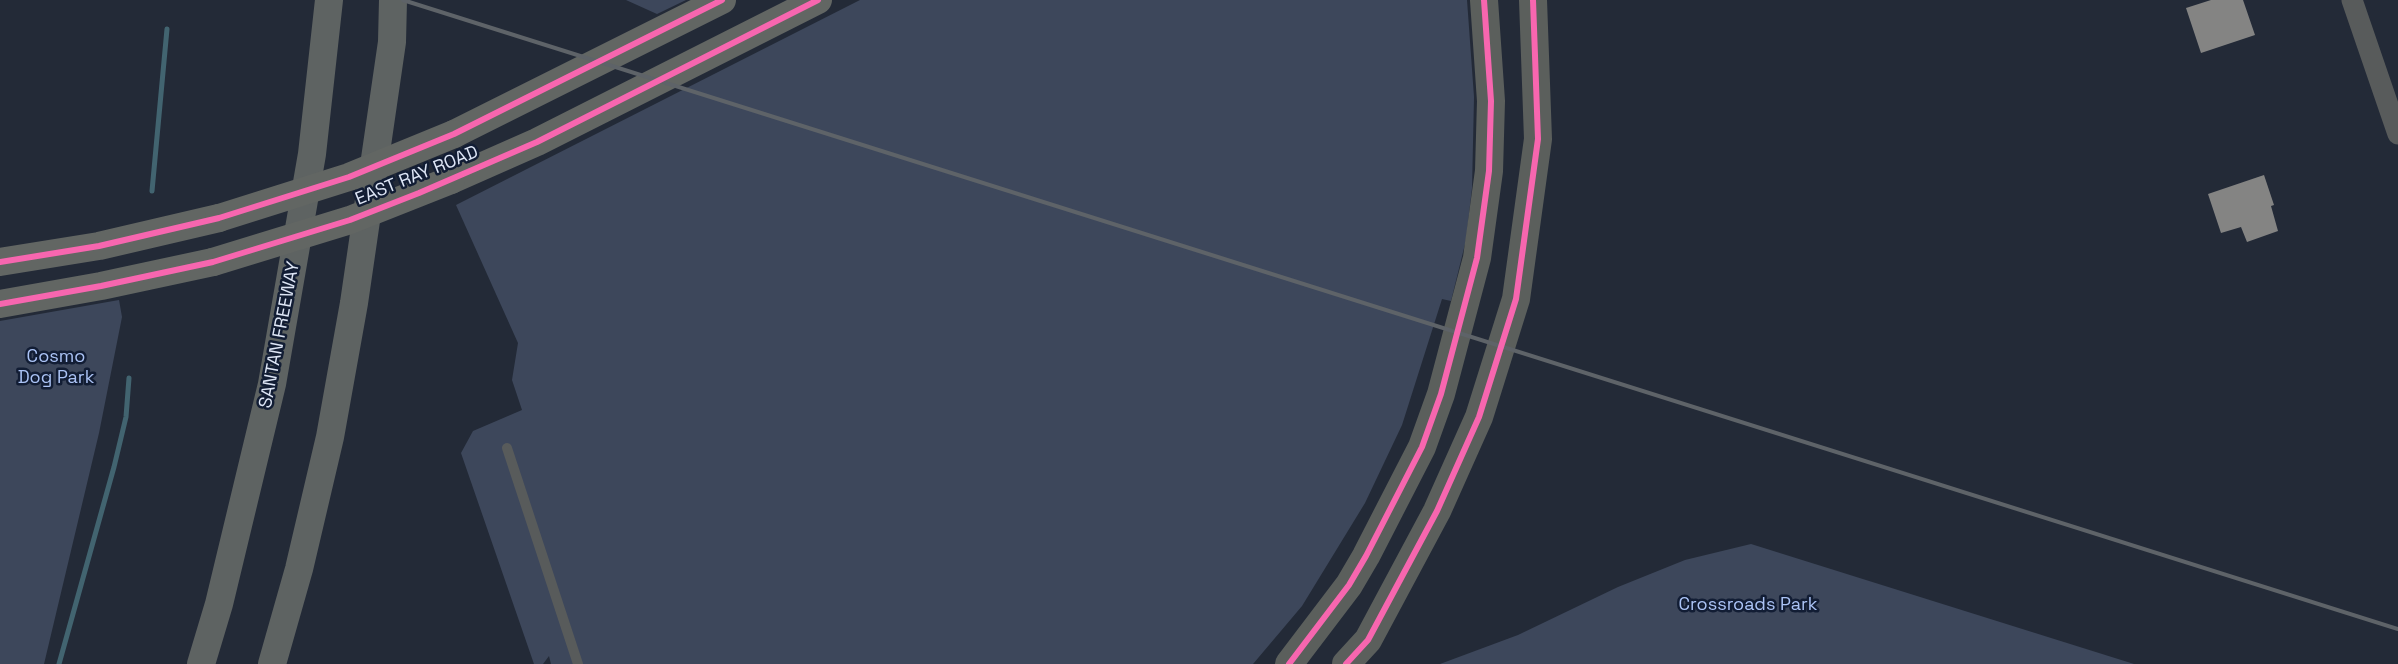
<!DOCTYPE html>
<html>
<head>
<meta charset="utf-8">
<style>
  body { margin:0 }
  canvas { display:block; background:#232a37 }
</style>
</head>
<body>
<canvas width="2398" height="664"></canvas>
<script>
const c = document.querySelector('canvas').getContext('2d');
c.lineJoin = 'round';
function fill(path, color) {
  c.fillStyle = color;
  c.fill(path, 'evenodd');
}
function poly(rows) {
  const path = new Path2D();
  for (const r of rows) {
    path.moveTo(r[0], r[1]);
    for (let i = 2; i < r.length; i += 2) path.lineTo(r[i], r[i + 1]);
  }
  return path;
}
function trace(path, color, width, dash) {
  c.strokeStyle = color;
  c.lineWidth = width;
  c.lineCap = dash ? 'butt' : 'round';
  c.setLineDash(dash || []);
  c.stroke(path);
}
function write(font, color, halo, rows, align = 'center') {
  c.font = font + ' "Space Grotesk",sans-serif';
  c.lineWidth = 5;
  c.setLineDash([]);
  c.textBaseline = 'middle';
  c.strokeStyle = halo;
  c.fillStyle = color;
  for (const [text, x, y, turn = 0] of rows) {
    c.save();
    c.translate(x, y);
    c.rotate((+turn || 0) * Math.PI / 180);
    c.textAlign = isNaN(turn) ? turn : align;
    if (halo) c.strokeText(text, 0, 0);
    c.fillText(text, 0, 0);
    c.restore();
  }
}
fill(poly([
  [626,0,686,0,657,14],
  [860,0,1467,0,1474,97,1472,188,1466,240,1451,301,1442,299,1402,425,1365,503,1302,606,1253,664,551,664,549,656,543,664,534,664,461,453,473,431,522,410,512,380,518,343,456,205],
  [119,300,122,317,99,433,44,664,0,664,0,321],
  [1751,544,2134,664,1440,664,1518,635,1618,587,1685,560]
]), '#3d475b');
trace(poly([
  [152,191,167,29],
  [59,664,114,467,126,417,129,378]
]), '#426470', 5);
fill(poly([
  [2211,0,2243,0,2255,35,2201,53,2186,8],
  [2264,175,2274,205,2271,206,2278,231,2247,242,2241,227,2221,233,2208,194]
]), '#848483');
trace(poly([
  [507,448,578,664]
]), '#585b5b', 10);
trace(poly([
  [2352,0,2398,134]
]), '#585b5b', 21);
trace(poly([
  [1289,664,1349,585,1366,556,1422,447,1441,394,1477,258,1489,171,1491,101,1484,0],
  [1346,664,1368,640,1437,511,1479,417,1516,299,1538,139,1533,0]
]), '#5b5f5c', 28);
trace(poly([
  [454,134,722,0],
  [451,180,537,142,818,0],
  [0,262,99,246,219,218],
  [0,304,101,286,213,262]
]), '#626663', 28);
trace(poly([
  [201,664,219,604,272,384,312,154,329,0],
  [272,664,299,569,330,437,354,303,392,42,393,0]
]), '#5e6362', 28);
trace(poly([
  [403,0,2398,629]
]), '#5e6368', 4);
trace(poly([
  [219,218,349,177,454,134],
  [213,262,350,220,451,180]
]), '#626663', 28);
trace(poly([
  [0,262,99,246,219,218,349,177,454,134,722,0],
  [0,304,101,286,213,262,350,220,419,193,537,142,818,0],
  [1289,664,1349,585,1366,556,1422,447,1441,394,1477,258,1489,171,1491,101,1484,0],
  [1346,664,1368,640,1437,511,1479,417,1516,299,1538,139,1533,0]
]), '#f766af', 6);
write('18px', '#dee6f6', '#121d34', [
  ["EAST RAY ROAD",417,176,-22],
  ["SANTAN FREEWAY",280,335,-79]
]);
write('18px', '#abc3f5', '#121d34', [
  ["Cosmo",56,357],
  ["Dog Park",56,378],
  ["Crossroads Park",1748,605]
]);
</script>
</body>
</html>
